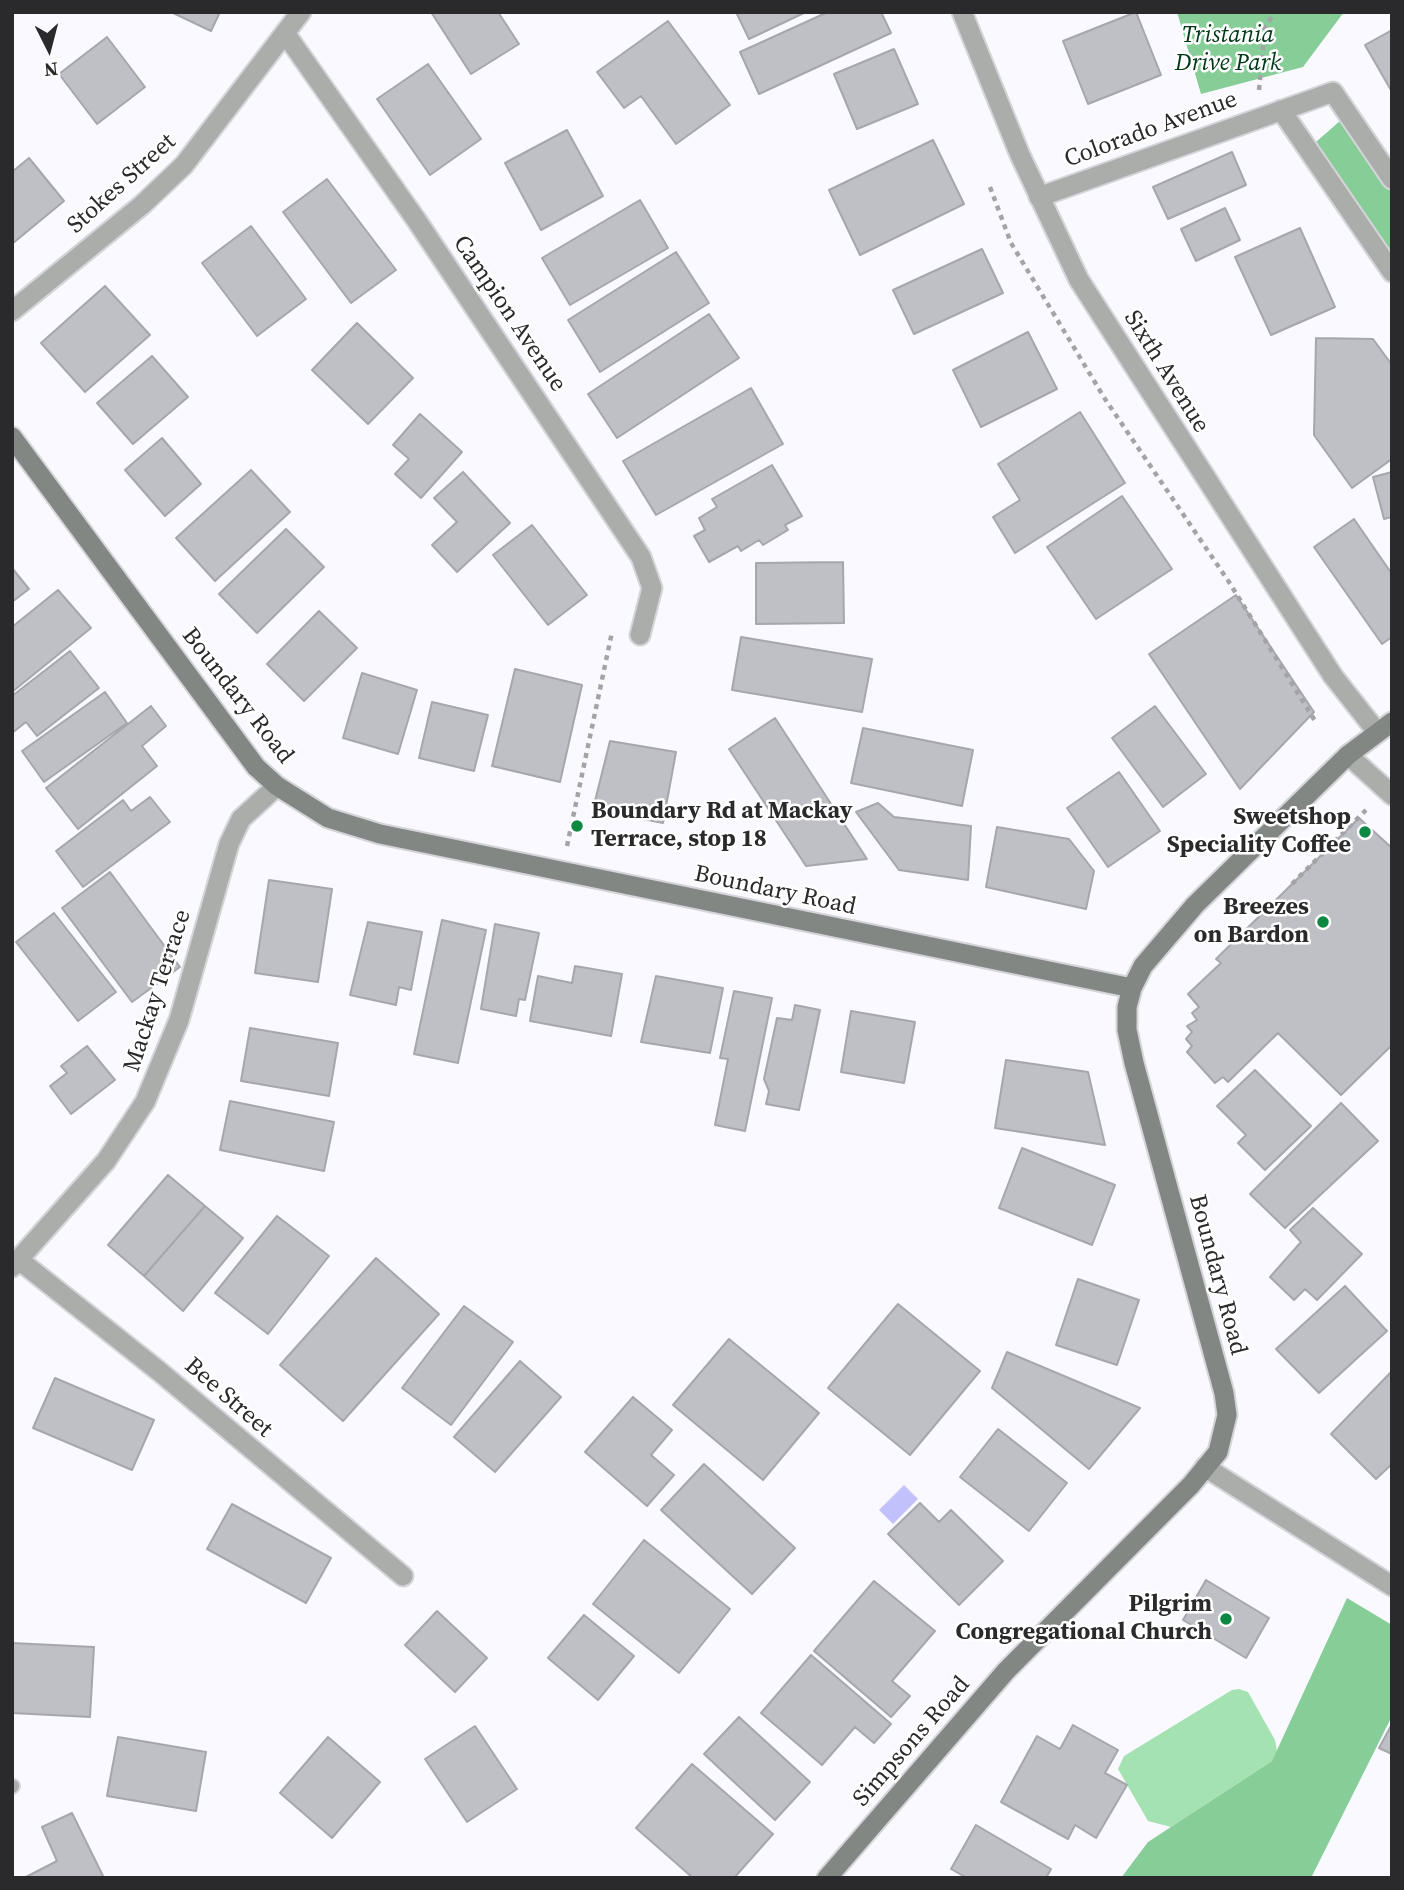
<!DOCTYPE html>
<html>
<head>
<meta charset="utf-8">
<style>
  body { margin:0 }
  #map { position:relative; width:1404px; height:1890px; overflow:hidden; background:#f9f9ff; font-family:"Source Serif 4",serif }
  canvas { display:block }
  .frame { position:absolute; inset:0; border:14px solid #2a2a2c; pointer-events:none }
  .north { position:absolute; left:14px; top:14px; width:70px; height:70px; -webkit-text-stroke:5px #fff; paint-order:stroke; rotate:174deg; font-size:19px; font-weight:700; line-height:28px; text-align:center; color:#2a2a2c }
  .north::after { content:''; display:block; margin:auto; width:24px; height:32px; background:#2a2a2c; clip-path:polygon(50% 0,100% 100%,50% 72%,0 100%) }
</style>
</head>
<body>
<div id="map">
<canvas width="1404" height="1890"></canvas>
<div class="frame"></div>
<div class="north">N</div>
</div>
<script>
const c = document.querySelector('canvas').getContext('2d');
c.lineJoin = 'round';
function fill(path, color) {
  c.fillStyle = color;
  c.fill(path, 'evenodd');
}
function poly(rows) {
  const path = new Path2D();
  for (const r of rows) {
    path.moveTo(r[0], r[1]);
    for (let i = 2; i < r.length; i += 2) path.lineTo(r[i], r[i + 1]);
  }
  return path;
}
function trace(path, color, width, dash) {
  c.strokeStyle = color;
  c.lineWidth = width;
  c.lineCap = dash ? 'butt' : 'round';
  c.setLineDash(dash || []);
  c.stroke(path);
}
function write(font, color, halo, rows, align = 'center') {
  c.font = font + ' "Source Serif 4",serif';
  c.lineWidth = 5;
  c.setLineDash([]);
  c.textBaseline = 'middle';
  c.strokeStyle = halo;
  c.fillStyle = color;
  for (const [text, x, y, turn = 0] of rows) {
    c.save();
    c.translate(x, y);
    c.rotate((+turn || 0) * Math.PI / 180);
    c.textAlign = isNaN(turn) ? turn : align;
    if (halo) c.strokeText(text, 0, 0);
    c.fillText(text, 0, 0);
    c.restore();
  }
}
fill(poly([
  [1239,1689,1248,1692,1275,1740,1277,1751,1272,1761,1171,1827,1148,1821,1118,1769,1124,1756,1232,1690]
]), '#a4e2b2');
fill(poly([
  [1177,12,1344,12,1303,67,1201,94],
  [1348,114,1392,184,1392,266,1309,148],
  [1347,1598,1392,1625,1392,1716,1311,1878,1121,1878,1148,1842,1272,1761]
]), '#87cd98');
fill(poly([
  [904,1485,918,1499,893,1524,879,1510]
]), '#c2c1fc');
const building = poly([
  [171,12,220,12,211,31,171,12],
  [431,12,498,12,519,44,471,74,431,12],
  [736,12,806,12,749,39,736,12],
  [828,12,881,12,891,33,759,94,740,52,828,12],
  [1136,12,1161,75,1088,104,1063,41,1136,12],
  [668,21,730,105,676,144,641,96,624,108,597,72,668,21],
  [1392,30,1392,92,1365,45,1392,30],
  [107,37,145,87,97,124,59,74,107,37],
  [894,49,918,104,857,129,834,74,894,49],
  [428,64,481,139,430,175,377,99,428,64],
  [567,130,603,196,541,230,505,163,567,130],
  [933,140,964,204,860,255,829,190,933,140],
  [1232,152,1246,185,1168,219,1153,187,1232,152],
  [29,158,64,201,12,244,12,172,29,158],
  [327,179,396,270,351,303,283,212,327,179],
  [640,200,668,248,570,305,542,258,640,200],
  [1225,208,1240,240,1196,261,1181,229,1225,208],
  [251,226,306,299,257,336,202,263,251,226],
  [1300,228,1335,307,1271,335,1235,257,1300,228],
  [982,249,1003,293,914,334,893,290,982,249],
  [676,252,709,303,600,372,568,320,676,252],
  [105,286,150,335,85,392,41,343,105,286],
  [709,314,739,358,617,438,588,394,709,314],
  [357,323,413,378,368,424,312,370,357,323],
  [1028,332,1057,389,981,427,953,370,1028,332],
  [1316,338,1373,339,1392,365,1392,459,1352,488,1314,435,1316,338],
  [152,356,188,397,133,444,97,403,152,356],
  [751,388,783,444,656,515,623,461,751,388],
  [1080,412,1125,483,1015,553,993,517,1020,500,998,464,1080,412],
  [420,414,462,452,421,498,395,474,409,459,393,445,420,414],
  [162,438,201,484,165,516,125,470,162,438],
  [772,465,802,516,785,525,788,530,763,545,759,540,741,551,738,546,709,562,694,536,705,530,699,518,717,507,712,499,772,465],
  [251,470,290,512,215,581,176,538,251,470],
  [463,472,510,523,457,572,432,545,457,522,434,498,463,472],
  [1392,472,1392,517,1384,519,1373,477,1392,472],
  [1122,496,1172,569,1096,619,1047,547,1122,496],
  [1354,519,1392,574,1392,637,1382,644,1314,547,1354,519],
  [532,525,587,595,548,625,493,555,532,525],
  [286,529,324,567,257,633,219,594,286,529],
  [843,562,844,623,756,624,756,563,843,562],
  [12,568,29,589,12,602,12,568],
  [58,590,91,628,12,692,12,627,58,590],
  [1236,595,1314,712,1240,789,1149,654,1236,595],
  [319,611,357,648,304,701,267,664,319,611],
  [741,637,872,659,862,712,732,690,741,637],
  [70,651,99,688,37,736,26,722,12,733,12,696,70,651],
  [515,669,582,685,560,782,492,766,515,669],
  [362,673,417,690,398,754,343,738,362,673],
  [105,692,127,723,44,782,22,751,105,692],
  [432,702,488,715,474,771,419,758,432,702],
  [151,706,166,726,142,746,157,766,78,829,46,788,151,706],
  [1155,706,1206,774,1163,807,1112,738,1155,706],
  [775,718,867,859,806,866,729,749,775,718],
  [863,728,973,750,962,806,851,783,863,728],
  [610,741,676,752,663,823,593,809,610,741],
  [1119,772,1160,831,1108,867,1067,808,1119,772],
  [150,797,170,822,83,887,56,851,123,800,131,811,150,797],
  [878,803,894,817,971,826,968,880,899,870,856,812,878,803],
  [1359,818,1392,848,1392,1045,1341,1095,1278,1033,1228,1082,1223,1077,1215,1083,1187,1052,1192,1046,1186,1039,1192,1032,1187,1026,1197,1020,1192,1013,1199,1007,1188,994,1221,963,1216,959,1359,818],
  [997,827,1069,839,1094,871,1086,909,986,887,997,827],
  [110,872,180,967,132,1002,62,908,110,872],
  [269,880,332,889,318,982,255,973,269,880],
  [54,913,116,992,78,1021,16,942,54,913],
  [442,920,486,930,458,1063,414,1054,442,920],
  [368,922,422,932,411,990,399,987,396,1005,350,995,368,922],
  [495,924,539,933,525,1000,519,999,516,1016,481,1009,495,924],
  [575,966,622,974,611,1036,530,1021,538,976,572,983,575,966],
  [656,976,723,988,710,1053,641,1042,656,976],
  [734,991,772,998,745,1131,715,1125,728,1059,720,1058,734,991],
  [795,1005,820,1010,799,1110,766,1104,769,1091,764,1079,777,1018,792,1020,795,1005],
  [851,1011,915,1022,904,1083,841,1072,851,1011],
  [250,1028,338,1043,329,1096,241,1081,250,1028],
  [87,1046,115,1080,71,1114,50,1086,67,1073,61,1066,87,1046],
  [1006,1060,1088,1072,1105,1145,995,1128,1006,1060],
  [1255,1070,1311,1126,1265,1170,1238,1143,1246,1135,1217,1106,1255,1070],
  [230,1101,334,1122,324,1171,220,1150,230,1101],
  [1341,1103,1378,1141,1285,1228,1250,1194,1341,1103],
  [1022,1148,1115,1185,1092,1245,999,1208,1022,1148],
  [168,1175,205,1206,144,1276,108,1245,168,1175],
  [205,1206,243,1238,183,1311,144,1276,205,1206],
  [1313,1208,1362,1254,1317,1300,1305,1289,1294,1300,1270,1277,1301,1242,1290,1230,1313,1208],
  [277,1216,329,1256,268,1334,215,1293,277,1216],
  [376,1258,439,1314,343,1421,280,1365,376,1258],
  [1078,1279,1139,1300,1117,1365,1056,1345,1078,1279],
  [1345,1286,1387,1331,1319,1393,1276,1349,1345,1286],
  [898,1304,980,1371,910,1455,828,1388,898,1304],
  [464,1306,513,1342,451,1425,402,1388,464,1306],
  [729,1339,819,1413,763,1480,673,1405,729,1339],
  [1007,1352,1140,1408,1089,1469,992,1388,1007,1352],
  [520,1361,561,1397,495,1472,454,1437,520,1361],
  [1392,1371,1392,1464,1376,1479,1331,1434,1392,1371],
  [55,1378,154,1420,132,1470,33,1428,55,1378],
  [633,1397,672,1430,651,1455,674,1475,647,1506,585,1452,633,1397],
  [998,1429,1067,1483,1029,1531,960,1477,998,1429],
  [704,1464,795,1548,752,1594,661,1510,704,1464],
  [920,1503,939,1522,951,1510,1003,1561,959,1605,888,1534,920,1503],
  [232,1504,331,1558,306,1603,207,1549,232,1504],
  [644,1540,730,1609,679,1673,593,1604,644,1540],
  [1206,1580,1269,1618,1246,1658,1183,1620,1206,1580],
  [874,1581,935,1631,892,1681,910,1696,891,1717,814,1651,874,1581],
  [437,1611,487,1658,455,1692,405,1645,437,1611],
  [584,1615,634,1656,598,1700,548,1658,584,1615],
  [12,1643,94,1647,90,1717,12,1713,12,1643],
  [811,1655,891,1724,874,1743,855,1727,822,1765,761,1713,811,1655],
  [739,1717,810,1782,775,1820,704,1754,739,1717],
  [1392,1724,1392,1754,1379,1748,1392,1724],
  [1073,1725,1118,1750,1105,1773,1127,1785,1096,1838,1075,1825,1068,1839,1001,1802,1037,1736,1060,1749,1073,1725],
  [475,1726,517,1789,467,1822,425,1759,475,1726],
  [118,1737,206,1752,196,1811,107,1796,118,1737],
  [328,1737,380,1782,332,1838,280,1793,328,1737],
  [692,1764,773,1834,734,1878,693,1878,636,1828,692,1764],
  [72,1813,104,1878,24,1878,57,1861,42,1827,72,1813],
  [976,1825,1051,1869,1046,1878,967,1878,951,1869,976,1825]
]);
fill(building, '#bfbfc6');
trace(building, '#a6a6ad', 2);
const service = poly([
  [12,1787,13,1786]
]);
const minor = poly([
  [285,33,417,221,641,557,652,588,640,635],
  [1281,110,1392,272],
  [1039,197,1333,92,1392,179],
  [12,311,142,205,184,165,301,12],
  [1348,755,1392,795],
  [19,1260,160,1372,403,1576],
  [12,1267,106,1161,145,1102,179,1020,229,844,241,819,277,786],
  [1205,1467,1392,1586]
]);
const tertiary = poly([
  [962,12,1020,155,1079,280,1333,676,1377,732]
]);
const secondary = poly([
  [12,437,256,767,277,786,328,818,380,834,1132,988],
  [827,1878,1006,1671,1191,1485,1218,1452,1227,1415,1224,1393,1134,1063,1127,1030,1127,1007,1132,988,1143,966,1195,905,1348,755,1392,722]
]);
trace(service, '#d4d4d9', 16);
trace(minor, '#d4d4d9', 23);
trace(tertiary, '#d4d4d9', 23);
trace(secondary, '#d4d4d9', 23);
trace(poly([
  [1259,90,1265,27,1275,12],
  [990,187,1011,243,1105,399,1229,582,1317,724],
  [567,846,612,632],
  [1292,884,1366,810]
]), '#a4a4a8', 4.5, [5, 5]);
trace(service, '#aaadaa', 12);
trace(minor, '#aaadaa', 19);
trace(tertiary, '#aaadaa', 19);
trace(secondary, '#838784', 19);
for (const [x, y, r, color] of [
  [577,826,7,"#0d8842"],
  [1365,832,7,"#0d8842"],
  [1323,922,7,"#0d8842"],
  [1226,1619,7,"#0d8842"]
]) {
  const dot = new Path2D();
  dot.arc(x, y, r, 0, 2 * Math.PI);
  c.fillStyle = color;
  c.fill(dot);
  trace(dot, '#fff', 2.5);
}
write('italic 24px', '#013918', '#fff', [
  ["Tristania",1228,36],
  ["Drive Park",1228,64]
]);
write('24px', '#2a2a2c', '#fff', [
  ["Colorado Avenue",1151,130,-20],
  ["Stokes Street",122,184,-42],
  ["Campion Avenue",509,314,56],
  ["Sixth Avenue",1166,372,58],
  ["Boundary Road",237,696,52],
  ["Boundary Road",775,891,12],
  ["Mackay Terrace",158,991,-72],
  ["Boundary Road",1217,1275,75],
  ["Bee Street",228,1398,41],
  ["Simpsons Road",912,1742,-49]
]);
write('bold 24px', '#2a2a2c', '#fff', [
  ["Boundary Rd at Mackay",591,812,"left"],
  ["Terrace, stop 18",591,840,"left"],
  ["Sweetshop",1351,818],
  ["Speciality Coffee",1351,846],
  ["Breezes",1309,908],
  ["on Bardon",1309,936],
  ["Pilgrim",1212,1605],
  ["Congregational Church",1212,1633]
], 'right');
</script>
</body>
</html>
